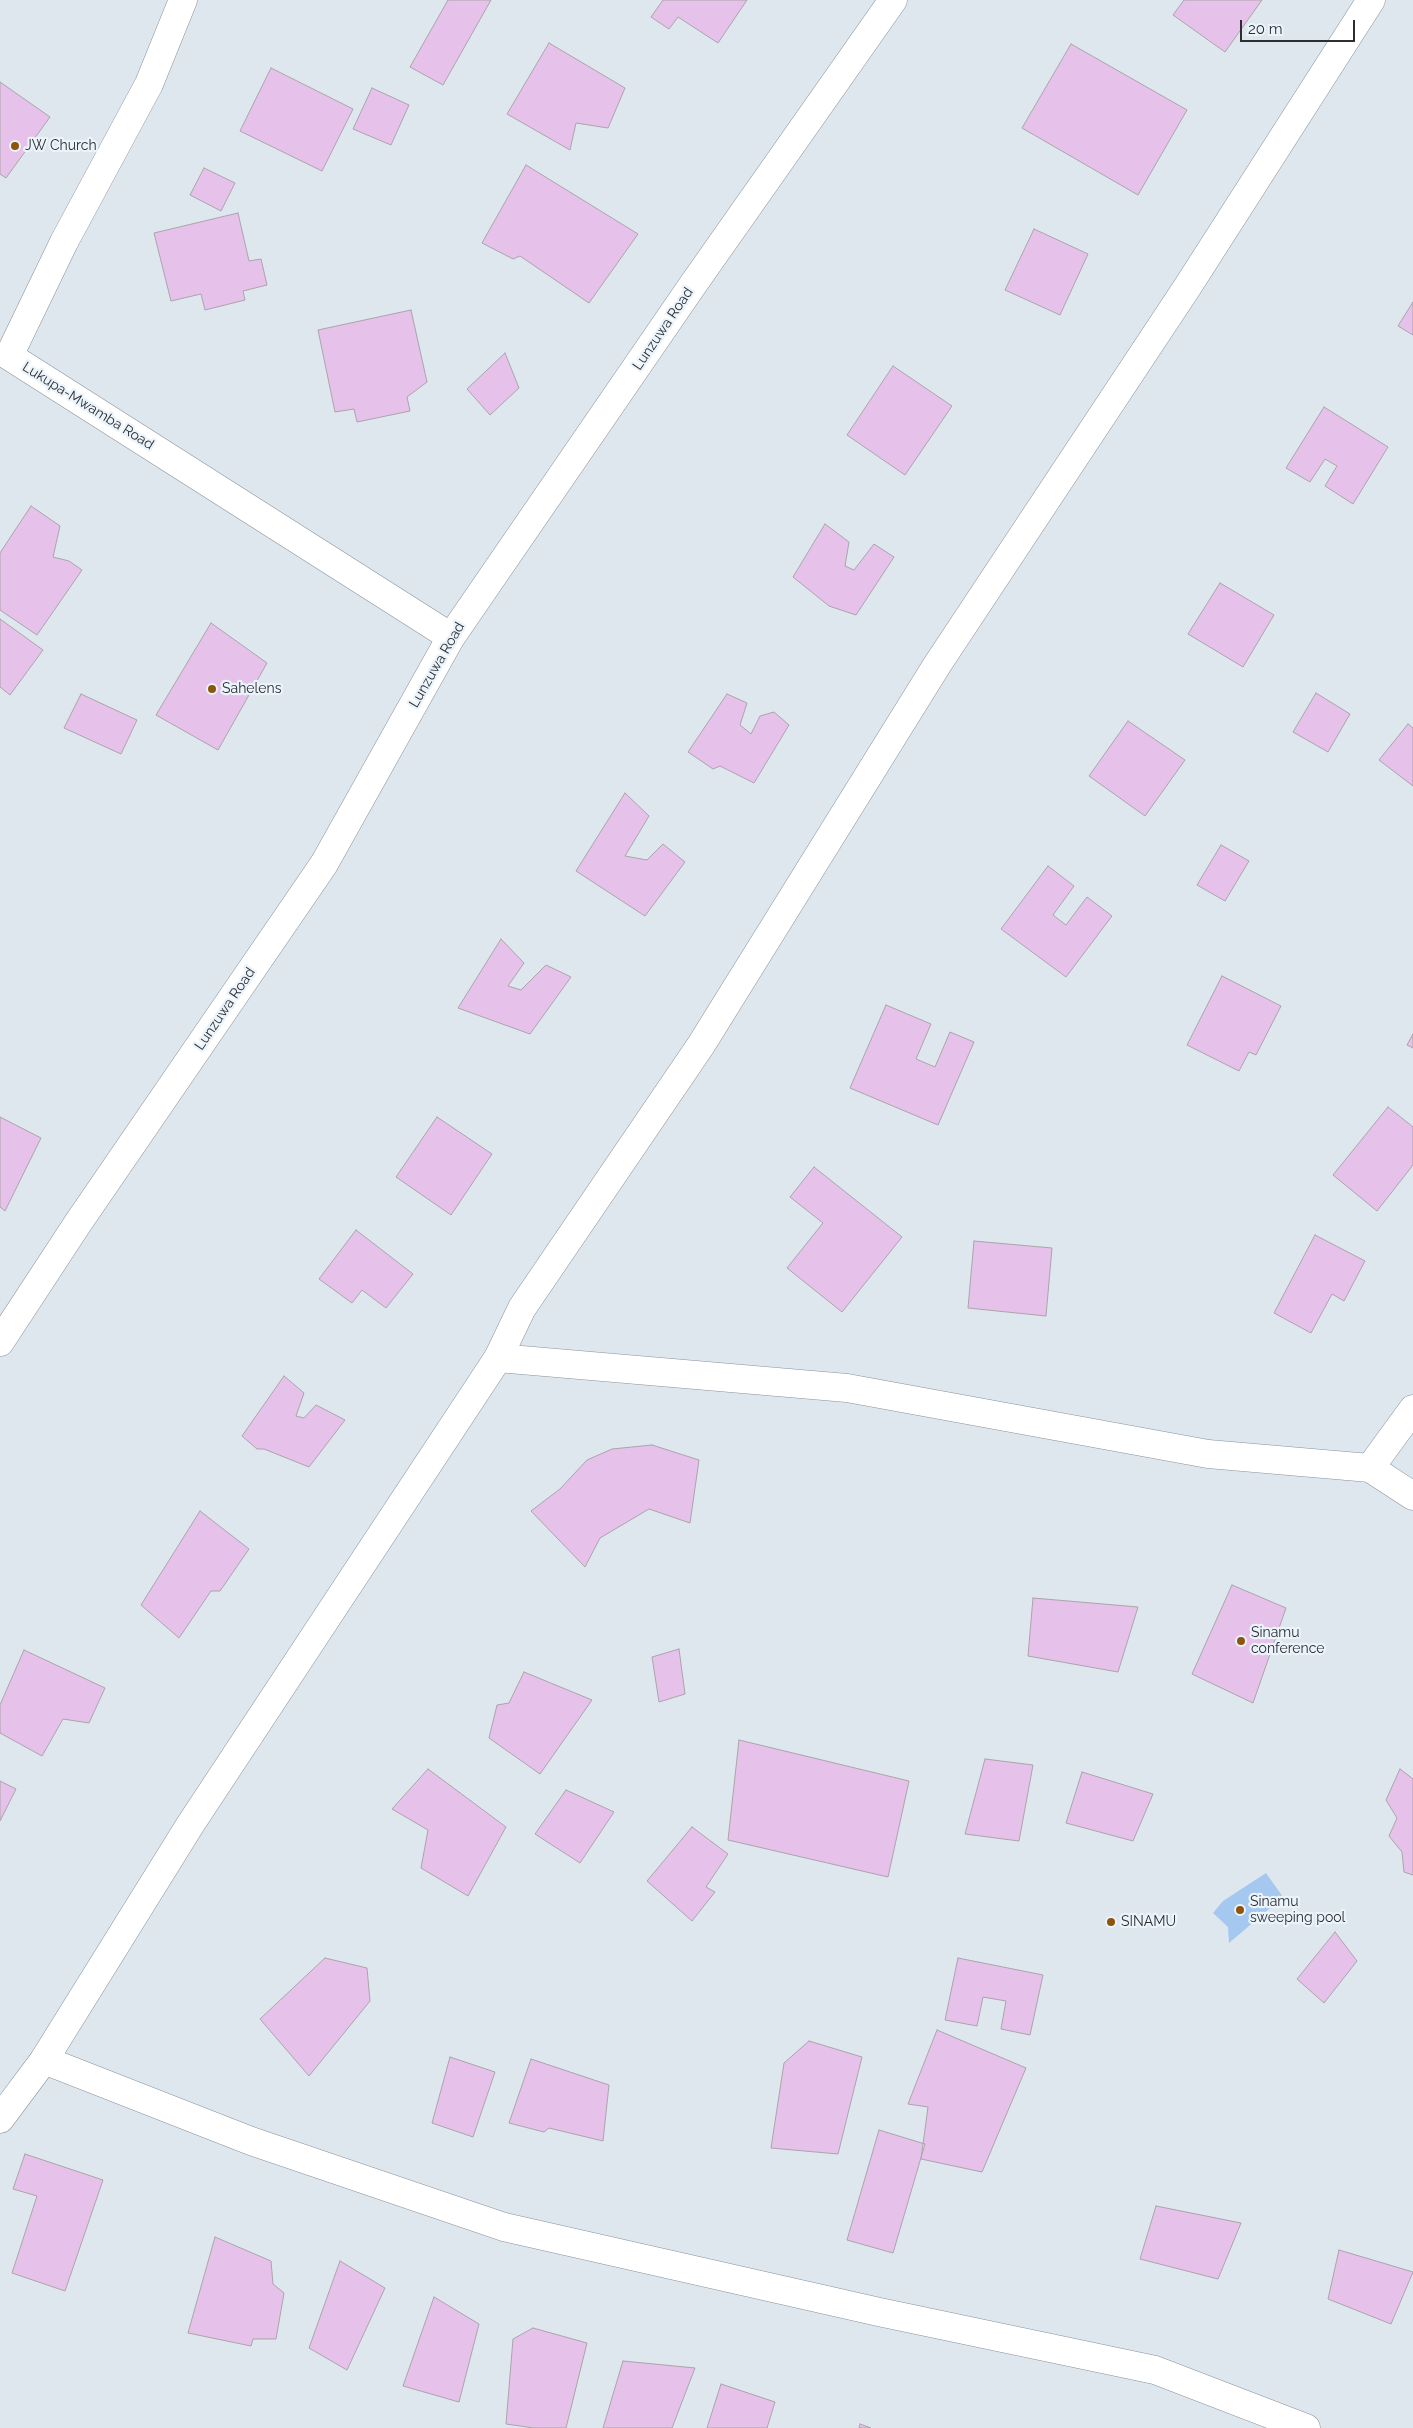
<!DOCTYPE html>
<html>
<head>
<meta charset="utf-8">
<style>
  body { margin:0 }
  #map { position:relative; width:1413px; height:2428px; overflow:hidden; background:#dee6ee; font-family:Raleway,sans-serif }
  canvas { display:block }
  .scale { position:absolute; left:1240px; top:20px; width:115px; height:22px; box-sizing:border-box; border:2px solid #2c2f32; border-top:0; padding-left:6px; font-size:15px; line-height:18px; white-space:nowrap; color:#2c2f32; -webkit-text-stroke:4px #ebf3fb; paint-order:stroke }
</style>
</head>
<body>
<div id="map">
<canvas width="1413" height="2428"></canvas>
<div class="scale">20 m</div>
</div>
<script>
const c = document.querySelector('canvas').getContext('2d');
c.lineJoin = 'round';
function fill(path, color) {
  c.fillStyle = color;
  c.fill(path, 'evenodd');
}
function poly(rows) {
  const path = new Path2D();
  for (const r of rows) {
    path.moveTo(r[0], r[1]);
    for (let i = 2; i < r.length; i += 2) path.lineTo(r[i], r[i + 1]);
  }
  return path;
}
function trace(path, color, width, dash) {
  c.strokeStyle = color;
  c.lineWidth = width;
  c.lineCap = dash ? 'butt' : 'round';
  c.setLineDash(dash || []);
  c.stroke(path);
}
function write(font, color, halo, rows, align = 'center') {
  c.font = font + ' Raleway,sans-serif';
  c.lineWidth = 4.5;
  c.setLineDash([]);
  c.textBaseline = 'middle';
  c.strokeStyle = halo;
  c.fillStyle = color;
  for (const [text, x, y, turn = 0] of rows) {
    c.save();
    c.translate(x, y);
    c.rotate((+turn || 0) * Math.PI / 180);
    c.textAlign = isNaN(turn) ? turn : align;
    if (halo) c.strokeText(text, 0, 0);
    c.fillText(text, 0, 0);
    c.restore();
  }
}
fill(poly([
  [1266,1873,1283,1897,1229,1943,1228,1927,1213,1913,1223,1901]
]), '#a5c8f0');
const building = poly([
  [448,0,491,0,443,85,410,67,448,0],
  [663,0,747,0,718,43,678,17,669,29,651,17,663,0],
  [1184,0,1262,0,1225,52,1173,15,1184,0],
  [549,43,625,88,608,128,576,123,570,150,507,114,549,43],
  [1071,44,1187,110,1138,195,1022,128,1071,44],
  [271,68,353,109,322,171,240,131,271,68],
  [0,82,50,117,6,178,0,174,0,82],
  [372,88,409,105,391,145,353,129,372,88],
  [526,165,638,234,589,303,520,256,513,259,482,243,526,165],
  [204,168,235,183,221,211,190,195,204,168],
  [238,213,249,261,261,259,267,285,243,291,245,300,205,310,201,294,171,301,154,233,238,213],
  [1034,229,1088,254,1060,315,1005,290,1034,229],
  [1413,302,1413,335,1398,326,1413,302],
  [411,310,427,382,407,397,410,411,357,422,354,409,335,412,318,330,411,310],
  [505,353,519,388,490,415,467,389,505,353],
  [893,366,952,406,905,475,847,435,893,366],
  [1324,407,1388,447,1353,504,1325,486,1337,466,1325,459,1310,482,1286,468,1324,407],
  [31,506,60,526,53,557,69,561,82,570,37,635,0,610,0,553,31,506],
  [825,524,849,542,845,566,854,570,874,544,894,557,856,615,829,606,793,577,825,524],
  [1220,583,1274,615,1243,667,1188,634,1220,583],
  [0,619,43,650,10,695,0,687,0,619],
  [211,623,267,663,218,750,156,715,211,623],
  [1316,693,1350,714,1328,752,1293,732,1316,693],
  [81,694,137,720,121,754,64,728,81,694],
  [727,694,747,703,740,725,751,734,760,716,774,712,789,725,754,783,720,766,713,769,688,752,727,694],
  [1128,721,1185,760,1145,816,1089,776,1128,721],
  [1408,724,1413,728,1413,786,1379,760,1408,724],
  [625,793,649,816,625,856,647,860,663,844,685,862,645,916,576,871,625,793],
  [1221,845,1249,861,1225,901,1197,885,1221,845],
  [1048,866,1074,886,1053,915,1066,925,1087,897,1112,916,1066,977,1001,929,1048,866],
  [501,939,524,963,508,986,521,990,546,965,571,977,530,1034,458,1008,501,939],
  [1222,976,1281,1006,1256,1055,1249,1052,1239,1071,1187,1045,1222,976],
  [886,1005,931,1024,916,1059,935,1067,950,1032,974,1042,938,1125,850,1088,886,1005],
  [1413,1034,1413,1048,1407,1045,1413,1034],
  [1388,1107,1413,1127,1413,1165,1377,1211,1333,1175,1388,1107],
  [0,1117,41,1138,5,1211,0,1207,0,1117],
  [437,1117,492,1154,451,1215,396,1177,437,1117],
  [814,1167,902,1237,842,1312,787,1268,823,1223,790,1197,814,1167],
  [356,1230,413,1274,386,1308,362,1290,352,1303,319,1279,356,1230],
  [1315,1235,1365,1261,1344,1301,1332,1294,1311,1333,1274,1313,1315,1235],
  [974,1241,1052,1248,1046,1316,968,1308,974,1241],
  [284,1376,304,1393,296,1416,304,1418,316,1405,345,1420,309,1467,264,1449,257,1449,242,1436,284,1376],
  [652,1445,699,1460,690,1523,649,1509,600,1538,585,1567,531,1511,560,1489,587,1460,612,1449,652,1445],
  [200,1511,249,1549,220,1591,211,1591,179,1638,141,1605,200,1511],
  [1232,1585,1286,1608,1253,1703,1192,1674,1232,1585],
  [1033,1598,1138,1607,1118,1672,1028,1656,1033,1598],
  [679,1649,685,1694,659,1702,652,1657,679,1649],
  [24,1650,105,1688,89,1723,63,1719,42,1756,0,1733,0,1705,24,1650],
  [524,1672,592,1700,540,1774,489,1738,497,1705,509,1703,524,1672],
  [739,1740,909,1781,888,1877,728,1840,739,1740],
  [985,1759,1033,1765,1019,1841,965,1834,985,1759],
  [428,1769,506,1827,468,1896,421,1868,428,1830,392,1809,428,1769],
  [1400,1769,1413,1779,1413,1875,1404,1872,1402,1852,1389,1836,1397,1818,1386,1800,1400,1769],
  [1082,1772,1153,1794,1133,1841,1066,1823,1082,1772],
  [0,1781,16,1789,0,1821,0,1781],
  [566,1790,614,1812,580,1863,535,1834,566,1790],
  [692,1827,728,1854,706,1887,715,1892,692,1921,647,1881,692,1827],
  [1335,1932,1357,1961,1324,2003,1297,1979,1335,1932],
  [325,1958,367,1968,370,2001,309,2076,260,2019,325,1958],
  [958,1958,1043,1975,1030,2035,1001,2029,1006,2001,983,1997,977,2026,945,2020,958,1958],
  [937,2030,1026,2068,982,2172,921,2159,928,2107,908,2104,937,2030],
  [809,2041,862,2057,838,2154,771,2148,784,2063,809,2041],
  [450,2057,495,2072,473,2137,432,2123,450,2057],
  [531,2059,609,2085,603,2141,549,2128,544,2132,509,2123,531,2059],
  [879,2130,925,2144,893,2253,847,2240,879,2130],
  [25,2154,103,2180,65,2291,12,2273,37,2196,13,2189,25,2154],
  [1156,2206,1241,2223,1218,2279,1140,2259,1156,2206],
  [215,2237,271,2261,273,2284,284,2293,276,2339,253,2339,251,2346,188,2333,215,2237],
  [1339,2250,1413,2272,1391,2324,1328,2299,1339,2250],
  [340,2261,385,2288,347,2370,309,2348,340,2261],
  [434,2297,479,2324,459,2402,403,2386,434,2297],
  [533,2328,587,2343,566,2428,534,2428,506,2424,513,2339,533,2328],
  [623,2361,695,2368,672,2428,603,2428,623,2361],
  [721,2384,775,2402,767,2428,707,2428,721,2384],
  [860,2424,871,2428,859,2428,860,2424]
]);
fill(building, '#e6c2ea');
trace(building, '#aba3ab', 1);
const minor = poly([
  [498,1358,847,1388,1208,1454,1370,1468,1413,1409],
  [1370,1468,1413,1496],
  [44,2060,251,2141,504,2227,879,2312,1155,2370,1306,2428]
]);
const tertiary = poly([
  [183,0,149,84,64,242,9,356,451,637],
  [0,1342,78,1223,324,864,451,637,692,286,893,0],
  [0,2119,44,2060,190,1825,498,1358,522,1308,701,1045,937,665,1188,286,1371,0]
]);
trace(minor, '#8b929a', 29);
trace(tertiary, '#8b929a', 29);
trace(minor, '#fff', 28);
trace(tertiary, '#fff', 28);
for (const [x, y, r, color] of [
  [15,146,5,"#8d540c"],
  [212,689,5,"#8d540c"],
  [1241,1641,5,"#8d540c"],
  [1240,1910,5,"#8d540c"],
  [1111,1922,5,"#8d540c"]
]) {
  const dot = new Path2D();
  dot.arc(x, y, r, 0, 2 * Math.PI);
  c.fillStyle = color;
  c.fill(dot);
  trace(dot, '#ebf3fb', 2);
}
write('14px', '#2c2f32', '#ebf3fb', [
  ["JW Church",25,146],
  ["Sahelens",222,689],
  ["Sinamu",1251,1633],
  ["conference",1251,1649],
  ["Sinamu",1250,1902],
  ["sweeping pool",1250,1918],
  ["SINAMU",1121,1922]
], 'left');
write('14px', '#2c2f32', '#ebf3fb', [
  ["Lunzuwa Road",663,329,-56],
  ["Lukupa-Mwamba Road",88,406,32],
  ["Lunzuwa Road",437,665,-60],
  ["Lunzuwa Road",225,1009,-56]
]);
</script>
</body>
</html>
